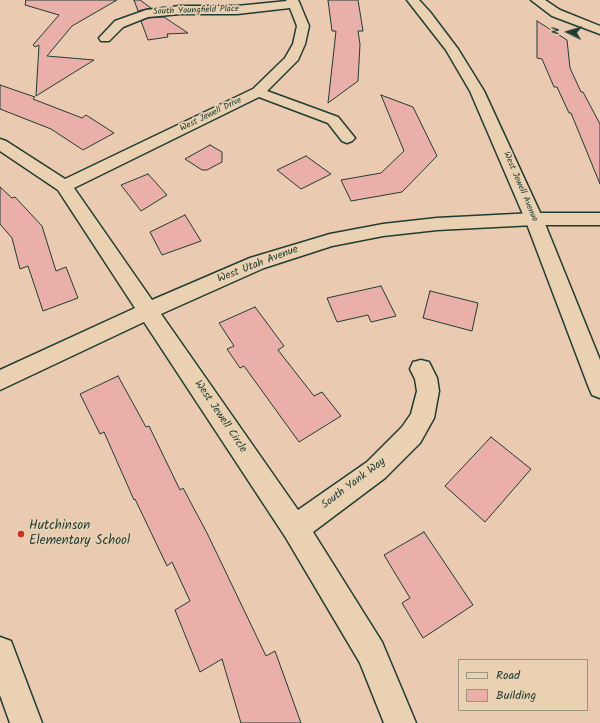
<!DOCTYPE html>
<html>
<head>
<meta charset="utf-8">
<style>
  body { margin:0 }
  #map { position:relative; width:600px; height:723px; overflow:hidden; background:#eacab0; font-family:Kalam,sans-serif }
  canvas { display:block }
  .legend { position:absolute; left:458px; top:659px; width:130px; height:52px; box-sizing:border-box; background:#ead1b2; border:1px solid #999680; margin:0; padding:5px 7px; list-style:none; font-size:12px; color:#1f3d34 }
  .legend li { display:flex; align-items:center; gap:8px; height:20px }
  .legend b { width:20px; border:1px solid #999680 }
  .north { position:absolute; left:548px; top:12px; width:40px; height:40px; -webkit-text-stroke:3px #ead1b2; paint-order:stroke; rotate:275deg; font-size:11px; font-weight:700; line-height:16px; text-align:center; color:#1f3d34 }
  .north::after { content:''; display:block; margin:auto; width:14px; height:18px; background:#1f3d34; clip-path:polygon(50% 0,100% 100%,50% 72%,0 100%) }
</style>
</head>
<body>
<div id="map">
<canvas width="600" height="723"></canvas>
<ul class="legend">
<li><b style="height:5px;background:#ead1b2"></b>Road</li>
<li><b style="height:11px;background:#e9afa8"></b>Building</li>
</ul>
<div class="north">N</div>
</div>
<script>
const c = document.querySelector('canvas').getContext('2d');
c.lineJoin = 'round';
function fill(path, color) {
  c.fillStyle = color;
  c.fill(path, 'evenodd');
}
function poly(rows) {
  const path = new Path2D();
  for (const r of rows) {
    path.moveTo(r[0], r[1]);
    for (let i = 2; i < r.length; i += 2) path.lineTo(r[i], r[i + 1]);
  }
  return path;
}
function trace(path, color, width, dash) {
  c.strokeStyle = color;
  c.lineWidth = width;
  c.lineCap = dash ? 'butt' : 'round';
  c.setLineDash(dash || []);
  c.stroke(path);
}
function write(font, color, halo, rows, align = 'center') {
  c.font = font + ' Kalam,sans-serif';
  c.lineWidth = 3.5;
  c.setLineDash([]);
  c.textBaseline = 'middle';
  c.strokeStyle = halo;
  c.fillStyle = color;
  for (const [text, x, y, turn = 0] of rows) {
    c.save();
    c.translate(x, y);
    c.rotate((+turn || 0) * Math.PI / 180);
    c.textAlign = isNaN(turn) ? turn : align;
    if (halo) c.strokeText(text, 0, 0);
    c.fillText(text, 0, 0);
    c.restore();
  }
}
const building = poly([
  [26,0,117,0,72,26,47,56,94,60,36,96,39,45,35,47,33,45,59,15,25,5,26,0],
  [134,0,140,0,151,8,138,11,134,0],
  [328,0,358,0,363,31,358,31,360,44,358,81,328,103,336,31,332,31,328,0],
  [164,17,188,33,167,34,168,37,148,40,141,21,148,18,164,17],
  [537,21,567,40,570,68,581,92,583,92,600,124,600,184,571,113,569,113,557,87,554,87,542,59,537,58,537,21],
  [0,85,35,97,33,99,82,118,86,115,114,133,83,150,51,129,0,109,0,85],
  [381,95,413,107,437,156,402,192,351,201,341,180,381,173,404,151,381,95],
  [210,145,222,152,222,162,207,170,202,170,185,159,210,145],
  [306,156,331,174,301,189,277,170,306,156],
  [148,174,167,195,141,211,121,185,148,174],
  [0,187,12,198,15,197,42,226,56,271,66,267,78,298,43,311,28,266,20,269,12,238,0,224,0,187],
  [185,215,201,241,162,255,150,232,185,215],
  [381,286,396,316,371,322,368,315,337,322,327,298,381,286],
  [430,291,478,303,472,331,423,318,430,291],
  [255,307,284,346,278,350,314,396,322,392,341,416,299,442,244,366,240,368,227,349,234,346,219,323,255,307],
  [118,376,146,427,149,426,180,490,183,488,207,533,266,656,275,651,301,723,241,723,222,659,200,672,175,610,190,601,172,562,167,566,135,499,134,500,104,432,100,434,80,394,118,376],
  [491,437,531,469,485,522,445,486,491,437],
  [424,532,473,605,423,638,402,603,410,598,384,555,424,532]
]);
fill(building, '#e9afa8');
trace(building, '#1f3d34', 1);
const minor = poly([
  [286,0,298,0,299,2,309,26,305,44,298,60,267,91,338,117,355,138,352,141,347,143,342,141,328,123,259,97,74,188,152,300,250,258,330,234,383,224,437,218,534,213,600,213,600,225,534,225,437,230,383,236,332,246,264,268,161,314,298,510,367,462,402,427,411,414,417,391,415,379,410,369,413,362,421,360,429,362,437,378,439,391,434,418,420,443,385,478,313,532,382,642,416,723,384,723,360,663,286,538,144,322,0,390,0,370,135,308,58,190,0,151,0,139,6,141,65,179,253,89,285,58,293,44,297,26,290,8,237,14,180,14,148,17,123,27,109,41,101,41,99,38,115,21,146,10,180,6,237,6,287,1,286,0],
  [531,0,545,0,560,10,600,26,600,34,552,16,531,0],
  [0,637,11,641,42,723,10,723,0,695,0,637]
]);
const major = poly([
  [407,0,419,0,430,12,458,49,484,91,543,219,600,360,600,398,592,395,589,388,525,219,470,91,446,50,407,0]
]);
trace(minor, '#1f3d34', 3);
trace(major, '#1f3d34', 3);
fill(minor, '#ead1b2');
fill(major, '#ead1b2');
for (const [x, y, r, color] of [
  [21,534,4,"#c8321e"]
]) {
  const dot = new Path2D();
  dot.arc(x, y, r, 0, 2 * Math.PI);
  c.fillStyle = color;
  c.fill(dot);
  trace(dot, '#ead1b2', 1.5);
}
write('9px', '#1f3d34', '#ead1b2', [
  ["South Youngfield Place",196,11,-2],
  ["West Jewell Drive",211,115,-26],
  ["West Jewell Avenue",520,187,67]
]);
write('11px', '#1f3d34', '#ead1b2', [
  ["West Utah Avenue",258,265,-21],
  ["West Jewell Circle",220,417,56],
  ["South Yank Way",354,484,-37]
]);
write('13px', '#1f3d34', '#ead1b2', [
  ["Hutchinson",29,527],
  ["Elementary School",29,542]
], 'left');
</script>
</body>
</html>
